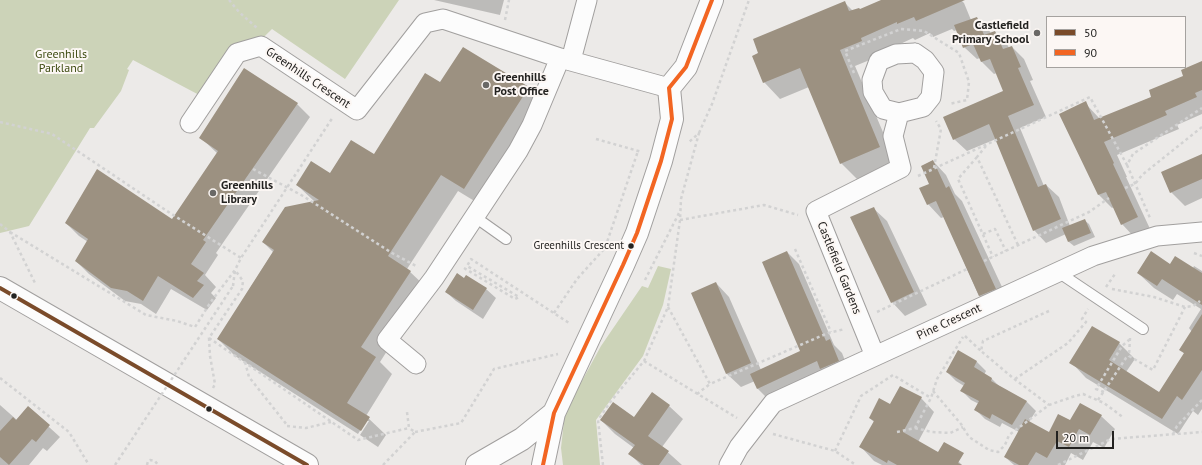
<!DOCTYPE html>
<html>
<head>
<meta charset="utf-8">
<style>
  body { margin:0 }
  #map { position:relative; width:1202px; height:465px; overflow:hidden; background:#eceae8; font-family:"PT Sans",sans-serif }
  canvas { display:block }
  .legend { position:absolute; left:1046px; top:16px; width:140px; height:52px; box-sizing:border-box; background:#fcf7f4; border:1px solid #a5a29f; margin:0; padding:5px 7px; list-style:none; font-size:12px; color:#232220 }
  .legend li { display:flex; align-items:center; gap:8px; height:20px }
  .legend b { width:20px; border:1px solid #a5a29f }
  .scale { position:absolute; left:1056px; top:431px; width:58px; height:18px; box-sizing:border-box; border:2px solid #232220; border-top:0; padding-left:5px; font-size:12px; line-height:14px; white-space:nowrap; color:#232220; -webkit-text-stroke:3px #fcf7f4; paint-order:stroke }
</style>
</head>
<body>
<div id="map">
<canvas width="1202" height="465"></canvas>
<ul class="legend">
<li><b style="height:5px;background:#7a4b2a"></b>50</li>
<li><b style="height:5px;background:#f26522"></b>90</li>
</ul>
<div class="scale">20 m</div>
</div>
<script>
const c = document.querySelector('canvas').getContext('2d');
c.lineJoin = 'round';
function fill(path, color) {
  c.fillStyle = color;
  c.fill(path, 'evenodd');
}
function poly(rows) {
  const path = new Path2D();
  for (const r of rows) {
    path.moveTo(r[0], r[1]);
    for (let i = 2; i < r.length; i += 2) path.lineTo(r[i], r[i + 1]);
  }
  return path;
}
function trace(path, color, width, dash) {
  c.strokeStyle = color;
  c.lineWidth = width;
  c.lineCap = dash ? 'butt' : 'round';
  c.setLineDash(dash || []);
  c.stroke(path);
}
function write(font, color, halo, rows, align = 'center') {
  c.font = font + ' "PT Sans",sans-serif';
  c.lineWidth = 4;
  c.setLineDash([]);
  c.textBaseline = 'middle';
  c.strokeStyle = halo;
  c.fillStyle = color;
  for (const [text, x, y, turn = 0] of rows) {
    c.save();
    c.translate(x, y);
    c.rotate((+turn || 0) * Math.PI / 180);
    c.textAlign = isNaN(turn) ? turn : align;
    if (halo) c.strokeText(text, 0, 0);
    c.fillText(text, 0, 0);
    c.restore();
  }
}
fill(poly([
  [0,0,399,0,345,79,272,29,203,97,133,60,127,69,129,70,121,91,94,128,90,128,29,226,0,233],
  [658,266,671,269,663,305,643,356,596,420,600,465,563,465,561,448,565,412,601,346,642,286,648,288]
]), '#ccd3b8');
fill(poly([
  [434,0,504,0,500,15],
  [884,0,961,0,964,3,971,20,977,18,989,30,991,34,995,32,1007,44,1009,48,1012,47,1024,59,1033,80,1030,81,1046,117,1020,128,1044,186,1046,185,1059,197,1070,226,1084,220,1089,224,1095,237,1074,246,1069,242,1066,234,1046,243,1034,230,996,139,967,151,954,139,1005,92,997,73,994,74,982,62,980,58,977,59,964,47,957,30,954,31,952,29,933,37,930,33,915,40,913,38,877,55,877,57,855,66,896,163,857,179,841,163,809,87,780,99,764,82,845,3,853,11,860,10],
  [463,48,529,88,545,105,481,205,458,191,407,269,427,288,380,362,392,374,366,416,386,435,378,447,360,435,369,421,366,421,358,434,235,356,218,339,273,252,263,242,315,202,297,185,330,174,374,156,440,84],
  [1202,62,1202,114,1177,125,1179,129,1117,155,1127,177,1126,177,1151,231,1135,238,1122,224,1114,207,1112,208,1099,195,1061,114,1085,103,1100,119,1152,97,1184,77],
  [297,104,310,117,216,253,218,255,205,275,216,287,211,293,216,298,207,310,171,289,156,314,141,304,125,301,89,274,76,261,88,242,79,236,66,223,173,221,218,154,200,137],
  [1202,155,1202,198,1185,206,1171,192],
  [933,161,946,175,955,194,962,201,1009,302,993,309,979,296,944,217,941,218,928,204],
  [873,208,887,221,927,305,905,316,892,302],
  [787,252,799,264,834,345,842,353,850,373,770,401,758,389,755,381,741,387,727,374,692,294,716,283,729,297,761,370,802,351],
  [1171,265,1193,268,1194,266,1202,271,1202,409,1198,415,1193,411,1178,434,1086,378,1071,362,1119,343,1135,359,1126,372,1160,393,1185,354,1180,350,1192,332,1189,328,1201,309,1177,294,1173,300,1154,288,1138,273],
  [486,289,496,298,483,319,456,301,446,292],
  [958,351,977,362,986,371,984,375,992,379,999,386,1027,402,1036,411,1029,422,1049,433,1070,421,1101,416,1115,429,1104,448,1093,442,1083,460,1071,453,1065,465,1014,465,1005,457,1019,432,1002,423,1000,427,985,419,976,410,979,404,971,400,962,391,964,386,956,381,947,372],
  [921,398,934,412,918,442,939,453,959,462,962,465,882,465,874,461,861,447,874,422,870,418,890,405],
  [0,405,17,420,28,408,60,437,47,451,43,448,29,465,0,465],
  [669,406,683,419,662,447,682,465,641,465,630,454,634,448,615,434,601,420,634,419]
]), '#0003');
fill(poly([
  [881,0,965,0,916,21,914,17,897,24,897,22,861,38,862,41,840,50,880,147,840,164,800,68,763,83,752,56,758,53,753,39,845,1,849,11,859,8,860,9],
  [977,17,984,35,995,31,1003,49,1012,46,1021,67,1018,68,1034,105,1008,116,1038,187,1046,184,1061,219,1033,231,989,124,953,140,943,117,1003,91,990,59,981,62,973,44,963,48,954,25],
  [463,47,529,87,464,189,441,175,388,256,411,271,361,347,376,357,347,403,370,417,361,431,217,339,274,250,262,242,285,207,319,200,296,185,311,161,330,173,351,140,374,154,425,73,440,82],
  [1202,61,1202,90,1195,93,1197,97,1165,111,1167,115,1104,142,1114,163,1113,164,1138,217,1121,225,1106,192,1098,195,1059,114,1086,101,1094,120,1151,97,1149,90,1183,76,1181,70],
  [244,68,298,103,203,240,206,242,191,264,204,273,197,281,204,285,193,298,158,276,143,301,127,291,111,288,75,261,88,239,65,223,97,169,172,219,218,151,199,138],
  [1202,154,1202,179,1170,193,1161,172],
  [933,160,946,188,949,186,996,289,979,296,936,201,927,205,919,188,929,184,921,166],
  [874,207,914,292,891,303,850,217],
  [1085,219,1091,233,1068,242,1062,228],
  [787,251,826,341,830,339,839,361,820,369,817,361,757,389,750,374,800,351,762,262],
  [1151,251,1170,264,1175,256,1202,273,1202,305,1162,279,1157,286,1137,273],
  [457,273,464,278,466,275,487,288,473,310,445,292],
  [716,282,751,363,726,374,691,293],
  [1202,314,1202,370,1182,400,1177,396,1162,419,1069,363,1092,326,1120,342,1109,360,1159,392,1184,353,1179,350],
  [958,350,977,361,974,367,992,378,991,381,1027,401,1012,425,992,414,990,419,974,410,979,401,960,391,965,383,946,372],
  [900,386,922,397,903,432,938,452,944,442,964,453,958,463,962,465,897,465,888,460,887,463,859,447,874,421,869,418,879,398,890,404],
  [652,392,670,405,648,436,669,451,659,465,644,465,628,454,635,445,600,420,613,402,634,417],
  [1080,403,1102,415,1090,435,1079,429,1069,447,1057,441,1047,458,1036,452,1028,465,1019,465,1004,457,1025,419,1049,432,1058,414,1070,420],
  [28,406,50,425,36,442,32,439,9,465,0,457,0,431,13,417,16,420]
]), '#9c9181');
const service = poly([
  [475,217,506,239],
  [1058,272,1143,329]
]);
const minor = poly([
  [915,53,925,60,934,72,931,97,923,107,899,113,883,109,873,92,872,80,879,61,896,54,915,53],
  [571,60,587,0],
  [190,123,237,53,261,46,357,110,425,23,443,19,560,58,669,88],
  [875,356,816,211,901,168,893,136,899,113],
  [416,364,387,340,434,278,518,151,532,125,560,58],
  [729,465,739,447,773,403,1093,256,1157,236,1202,232]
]);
const tertiary = poly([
  [0,288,307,465],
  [477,465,522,439,554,413],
  [543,465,554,413,623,265,637,233,661,161,672,119,669,88,686,67,712,0]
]);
trace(service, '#a19f9e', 12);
trace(minor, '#a19f9e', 21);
trace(tertiary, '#a19f9e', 24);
trace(poly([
  [229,0,239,12,257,28],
  [505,20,509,0],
  [854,73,845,51,901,29,924,31,959,53,969,82,967,100,949,104],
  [0,122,52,134,170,213,241,258],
  [699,133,712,104,749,0],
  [596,139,642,152],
  [986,146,977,157,1018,245],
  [977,157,958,179,993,257],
  [1127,165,1150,218],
  [934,168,941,129,936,121],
  [253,169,303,196,392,253,418,267],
  [918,176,1090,97,1127,165,1133,154,1202,108],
  [1125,188,1135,184,1142,175,1202,127],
  [680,220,764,205,798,215],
  [0,224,10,232,36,285],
  [10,232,146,315,177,321,195,327,210,303,235,270,241,258,333,117],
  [983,234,995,229,1006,251],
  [795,249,831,332],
  [1194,253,1202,256],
  [984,261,1089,212,1109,198],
  [464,268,515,299,519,297,467,266,471,259,569,323],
  [645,280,679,213],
  [233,286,235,270],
  [1106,287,1115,274],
  [1112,289,1154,297,1185,307,1193,306,1200,301],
  [668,307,710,384,828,333,845,329],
  [1049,311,983,341,981,351,1013,378,1049,405],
  [877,312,967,269],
  [554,313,577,279,605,248,638,151],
  [965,336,981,351],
  [209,338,358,440,409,428,407,412],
  [1130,338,1129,356,1153,370,1185,307],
  [644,361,737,418],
  [245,362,249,377,287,425],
  [0,378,69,432,89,465],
  [1015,379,1068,343,1086,322,1082,319,1088,309],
  [213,388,215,384,210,356,209,338,242,289,243,281,235,270],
  [933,391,961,424,969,437,989,450,998,452,1005,445,1009,435,1049,405,1075,396,1083,394,1104,403,1124,418],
  [1104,392,1096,389,1122,346,1129,340],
  [697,394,710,384],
  [1098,400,1126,358,1129,356],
  [287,426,306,428,331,422],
  [915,428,932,432,950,433,963,427],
  [415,432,461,423,494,369,558,354],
  [897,432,915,428,931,398,937,379,963,337],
  [773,434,835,451,856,465],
  [1173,434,1177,426,1202,400],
  [835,451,861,396,893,375,931,398],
  [147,465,148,461,150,460,155,461,158,465],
  [383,465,415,432,409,428],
  [603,465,598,420,611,401,644,361,668,307,680,220,681,199,699,133,688,143],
  [1058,465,1111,439,1202,432]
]), '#d2d2d2', 2.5, [3, 3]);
trace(service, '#fcfcfc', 10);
trace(minor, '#fcfcfc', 19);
trace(tertiary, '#fcfcfc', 22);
trace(poly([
  [115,465,233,286]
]), '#d2d2d2', 2.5, [3, 3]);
trace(poly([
  [0,288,307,465]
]), '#7a4b2a', 4);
trace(poly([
  [543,465,554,413,623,265,637,233,661,161,672,119,669,88,686,67,712,0]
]), '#f26522', 4);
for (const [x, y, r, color] of [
  [1037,33,4,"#696866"],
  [486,85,4,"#696866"],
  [213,193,4,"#696866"],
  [631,246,3.5,"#232220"],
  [14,296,3.5,"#232220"],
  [209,409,3.5,"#232220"]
]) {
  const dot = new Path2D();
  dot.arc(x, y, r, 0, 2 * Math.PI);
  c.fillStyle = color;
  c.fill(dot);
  trace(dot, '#fcf7f4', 1.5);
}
write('11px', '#232220', '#fcf7f4', [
  ["Greenhills Crescent",624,246]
], 'right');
write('bold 12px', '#232220', '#fcf7f4', [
  ["Castlefield",1029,26,"right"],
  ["Primary School",1029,40,"right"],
  ["Greenhills",494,78],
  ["Post Office",494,92],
  ["Greenhills",221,186],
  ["Library",221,200]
], 'left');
write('12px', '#3e4c12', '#fcf7f4', [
  ["Greenhills",61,55],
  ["Parkland",61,69]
]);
write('12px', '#232220', '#fcf7f4', [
  ["Greenhills Crescent",308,78,34],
  ["Castlefield Gardens",839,268,68],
  ["Pine Crescent",949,322,-25]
]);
</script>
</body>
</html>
